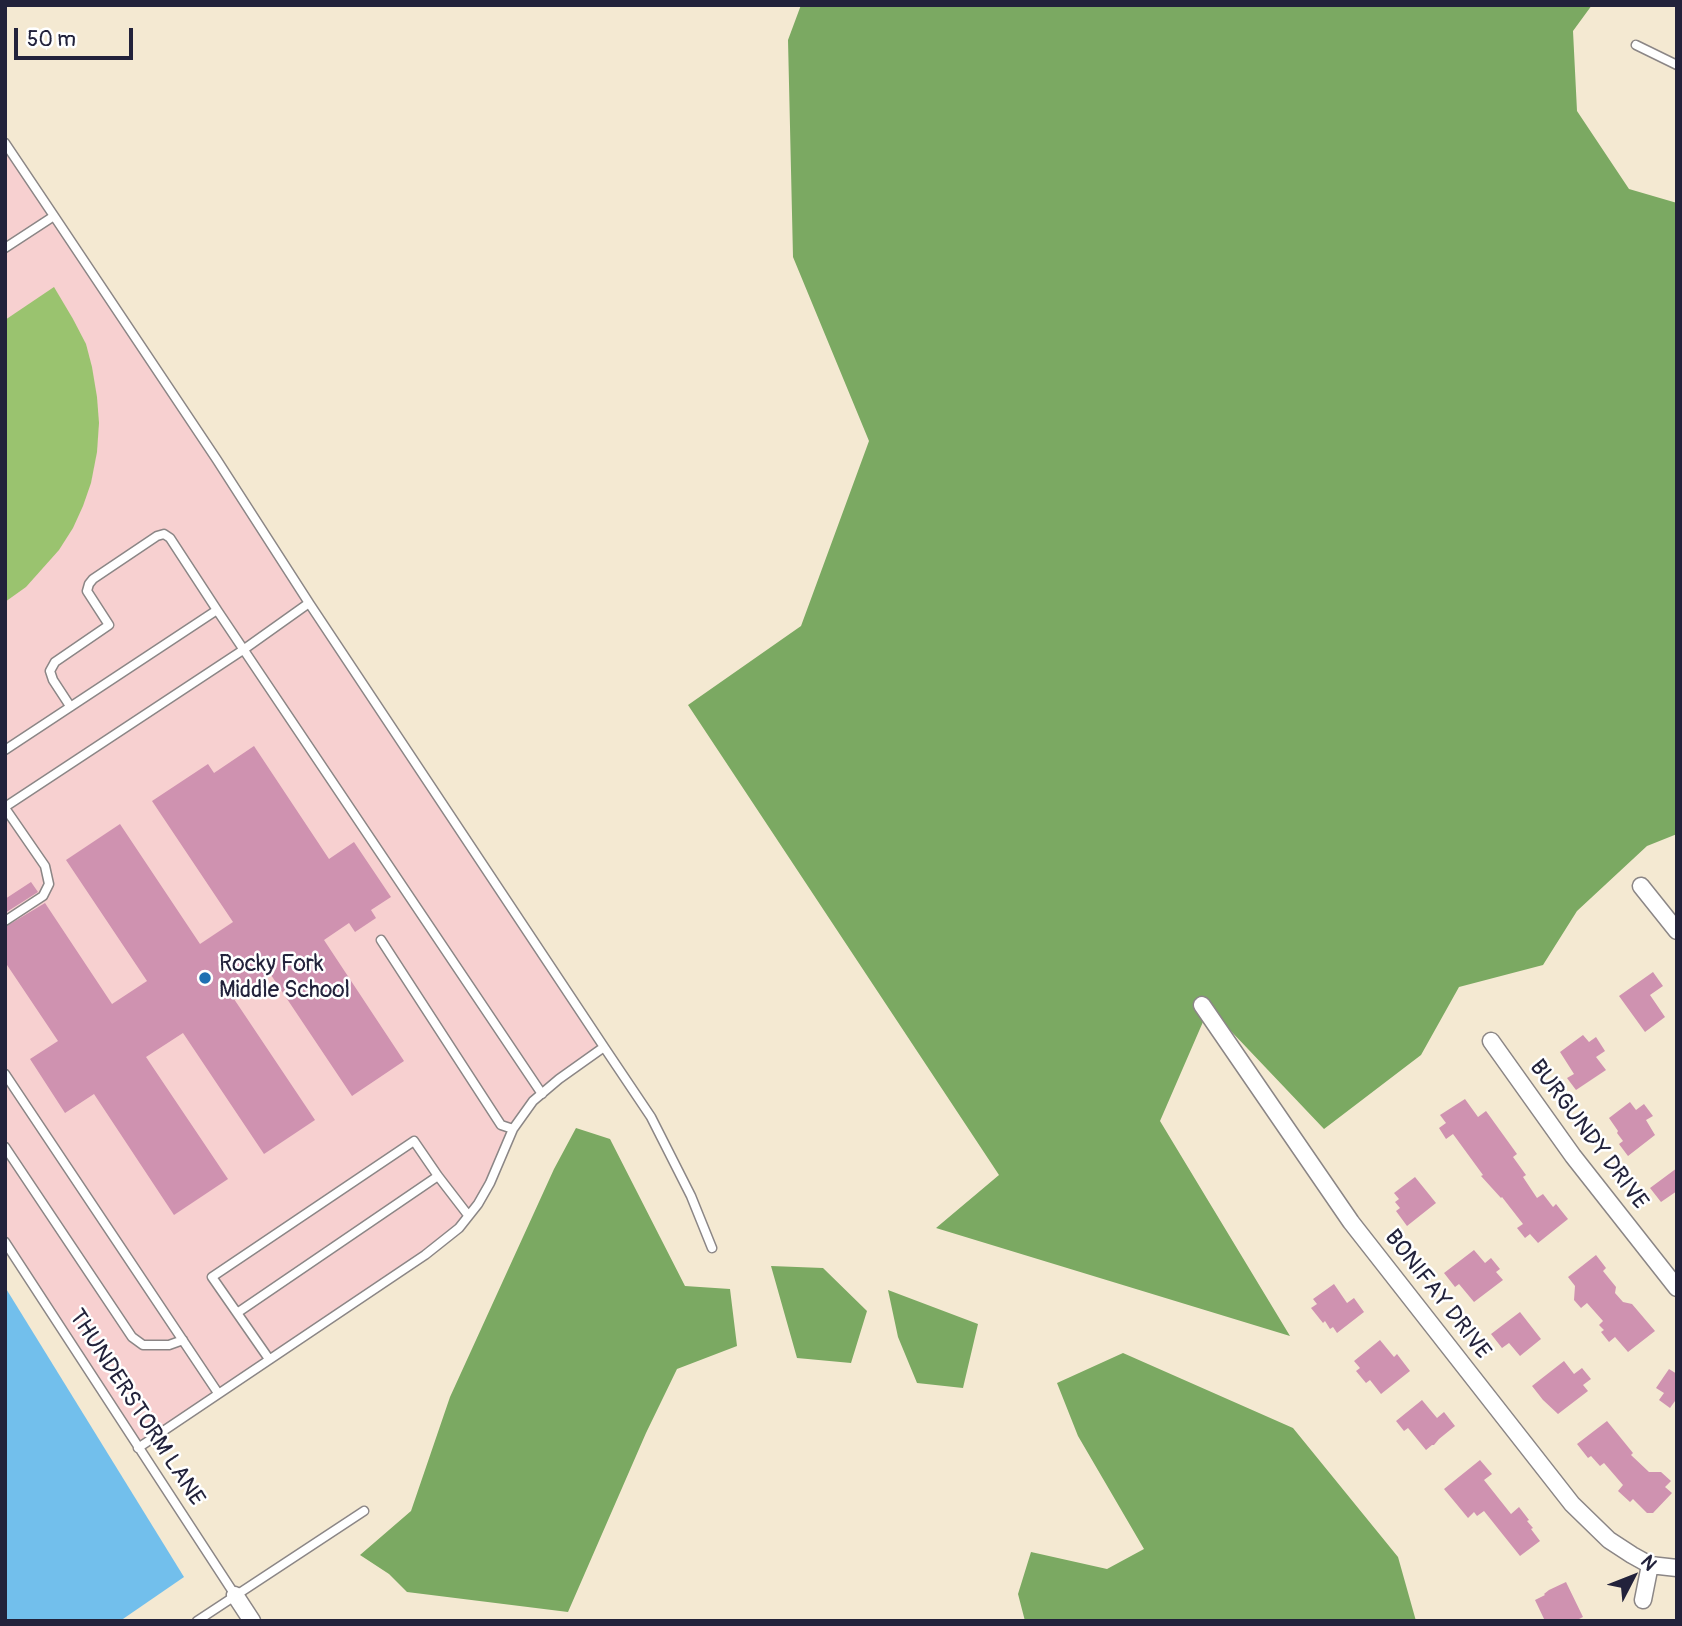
<!DOCTYPE html>
<html>
<head>
<meta charset="utf-8">
<style>
  body { margin:0 }
  #map { position:relative; width:1682px; height:1626px; overflow:hidden; background:#f4e9d2; font-family:Pangolin,sans-serif }
  canvas { display:block }
  .frame { position:absolute; inset:0; border:7px solid #22223b; pointer-events:none }
  .north { position:absolute; left:1598px; top:1542px; width:70px; height:70px; -webkit-text-stroke:5px #fff; paint-order:stroke; rotate:48deg; font-size:19px; font-weight:700; line-height:28px; text-align:center; color:#22223b }
  .north::after { content:''; display:block; margin:auto; width:24px; height:32px; background:#22223b; clip-path:polygon(50% 0,100% 100%,50% 72%,0 100%) }
  .scale { position:absolute; left:14px; top:28px; width:119px; height:32px; box-sizing:border-box; border:4px solid #22223b; border-top:0; padding-left:9px; font-size:21px; line-height:24px; white-space:nowrap; color:#22223b; -webkit-text-stroke:5px #fff; paint-order:stroke }
</style>
</head>
<body>
<div id="map">
<canvas width="1682" height="1626"></canvas>
<div class="frame"></div>
<div class="north">N</div>
<div class="scale">50 m</div>
</div>
<script>
const c = document.querySelector('canvas').getContext('2d');
c.lineJoin = 'round';
function fill(path, color) {
  c.fillStyle = color;
  c.fill(path, 'evenodd');
}
function poly(rows) {
  const path = new Path2D();
  for (const r of rows) {
    path.moveTo(r[0], r[1]);
    for (let i = 2; i < r.length; i += 2) path.lineTo(r[i], r[i + 1]);
  }
  return path;
}
function trace(path, color, width, dash) {
  c.strokeStyle = color;
  c.lineWidth = width;
  c.lineCap = dash ? 'butt' : 'round';
  c.setLineDash(dash || []);
  c.stroke(path);
}
function write(font, color, halo, rows, align = 'center') {
  c.font = font + ' Pangolin,sans-serif';
  c.lineWidth = 5;
  c.setLineDash([]);
  c.textBaseline = 'middle';
  c.strokeStyle = halo;
  c.fillStyle = color;
  for (const [text, x, y, turn = 0] of rows) {
    c.save();
    c.translate(x, y);
    c.rotate((+turn || 0) * Math.PI / 180);
    c.textAlign = isNaN(turn) ? turn : align;
    if (halo) c.strokeText(text, 0, 0);
    c.fillText(text, 0, 0);
    c.restore();
  }
}
fill(poly([
  [5,143,604,1047,542,1094,513,1129,490,1183,468,1215,425,1255,138,1448,5,1242]
]), '#f7d0d0');
fill(poly([
  [54,287,73,319,86,344,92,367,97,397,99,423,97,452,91,483,83,506,73,528,59,550,26,587,5,602,5,320]
]), '#9ac36f');
fill(poly([
  [801,5,1592,5,1573,31,1577,111,1629,189,1677,203,1677,834,1647,846,1577,911,1543,965,1459,987,1421,1055,1324,1129,1209,1008,1160,1121,1290,1336,936,1228,999,1175,688,705,801,626,869,441,793,257,788,40],
  [576,1128,610,1139,685,1286,730,1289,737,1346,677,1369,646,1433,568,1612,407,1592,389,1574,360,1555,411,1511,450,1397,554,1169],
  [771,1266,823,1268,867,1311,851,1363,797,1358],
  [888,1290,978,1324,963,1388,917,1383,898,1337],
  [1123,1353,1293,1428,1398,1557,1416,1621,1025,1621,1018,1594,1031,1552,1107,1569,1144,1549,1078,1436,1057,1383]
]), '#7ba962');
fill(poly([
  [5,1287,184,1577,120,1621,5,1621]
]), '#72bfec');
fill(poly([
  [254,746,329,859,354,842,391,897,371,910,376,918,355,932,349,923,324,940,404,1061,352,1096,271,975,234,999,315,1120,264,1154,183,1033,146,1057,228,1179,174,1215,94,1094,65,1113,30,1059,58,1041,5,962,5,927,45,903,112,1004,147,981,66,860,120,824,200,944,233,922,152,801,208,764,214,773],
  [31,882,38,892,5,913,5,899],
  [1653,972,1663,986,1650,995,1665,1017,1645,1032,1619,996],
  [1583,1035,1589,1042,1596,1037,1605,1051,1596,1057,1606,1070,1576,1090,1567,1078,1574,1074,1560,1052],
  [1465,1099,1478,1117,1486,1111,1517,1154,1513,1157,1526,1175,1523,1177,1537,1198,1543,1194,1553,1207,1556,1204,1568,1219,1538,1243,1530,1234,1525,1238,1517,1228,1523,1224,1502,1197,1501,1198,1481,1176,1483,1175,1453,1134,1446,1139,1439,1128,1446,1123,1440,1115],
  [1630,1102,1636,1110,1644,1104,1653,1116,1646,1120,1655,1135,1628,1156,1619,1144,1623,1141,1617,1133,1618,1131,1609,1118],
  [1677,1168,1677,1191,1661,1202,1650,1188],
  [1415,1177,1436,1203,1407,1226,1396,1211,1400,1208,1395,1202,1399,1199,1394,1193],
  [1474,1250,1485,1263,1491,1258,1500,1269,1496,1272,1503,1280,1474,1302,1459,1284,1455,1287,1444,1273],
  [1596,1255,1606,1268,1603,1271,1616,1287,1615,1293,1623,1302,1632,1304,1655,1331,1628,1352,1615,1337,1609,1342,1601,1332,1604,1330,1599,1325,1603,1321,1587,1303,1581,1308,1574,1300,1575,1286,1568,1277],
  [1334,1284,1347,1303,1354,1298,1364,1312,1337,1333,1333,1327,1330,1329,1325,1321,1323,1323,1311,1308,1317,1304,1313,1299],
  [1520,1312,1541,1339,1520,1356,1509,1343,1502,1348,1491,1334],
  [1380,1340,1394,1357,1397,1354,1410,1371,1381,1394,1370,1380,1366,1383,1356,1371,1360,1368,1354,1361],
  [1564,1361,1574,1374,1582,1368,1591,1379,1583,1385,1588,1391,1558,1414,1543,1400,1532,1386],
  [1669,1369,1677,1374,1677,1402,1675,1401,1670,1408,1659,1400,1664,1393,1656,1388],
  [1422,1400,1437,1418,1444,1412,1455,1426,1439,1439,1434,1445,1432,1445,1426,1450,1408,1428,1404,1431,1396,1421],
  [1607,1421,1633,1453,1631,1455,1649,1472,1661,1472,1671,1481,1665,1487,1672,1493,1653,1513,1647,1513,1633,1499,1630,1502,1618,1491,1623,1485,1604,1463,1600,1466,1591,1456,1588,1458,1577,1444],
  [1480,1460,1492,1474,1484,1480,1511,1514,1519,1507,1529,1520,1527,1521,1533,1528,1531,1529,1540,1541,1520,1556,1484,1511,1477,1516,1474,1512,1468,1518,1444,1489],
  [1566,1582,1583,1617,1575,1621,1545,1621,1535,1600,1545,1595,1544,1594,1549,1590]
]), '#cf92b0');
const lane = poly([
  [1636,45,1677,65],
  [5,143,54,216],
  [5,248,54,216,217,460,309,603],
  [70,706,53,680,50,671,55,662,109,625,87,591,89,584,93,579,157,536,164,534,170,538,217,610],
  [5,750,217,610,542,1094],
  [5,807,243,650,309,603,604,1047,559,1079,533,1101,513,1129,490,1183,478,1204,459,1228,425,1255,138,1448],
  [5,808,45,866,49,884,43,896,5,921],
  [381,940,501,1125,513,1129],
  [604,1047,651,1117,691,1196,712,1248],
  [5,1074,218,1393],
  [5,1147,132,1337,143,1345,169,1345,183,1340],
  [5,1242,235,1595],
  [237,1313,438,1176],
  [269,1359,212,1277,414,1141,438,1176,468,1215],
  [197,1621,364,1511]
]);
const street = poly([
  [1641,886,1677,931],
  [1202,1005,1351,1222,1572,1504,1609,1540,1632,1555,1650,1565,1677,1568],
  [1491,1041,1573,1156,1677,1288],
  [235,1595,252,1621],
  [1643,1600,1650,1565]
]);
trace(lane, '#8b8686', 11);
trace(street, '#8b8686', 19);
trace(lane, '#fff', 8);
trace(street, '#fff', 16);
for (const [x, y, r, color] of [
  [205,978,7,"#1f6fb2"]
]) {
  const dot = new Path2D();
  dot.arc(x, y, r, 0, 2 * Math.PI);
  c.fillStyle = color;
  c.fill(dot);
  trace(dot, '#fff', 2.5);
}
write('23px', '#22223b', '#fff', [
  ["Rocky Fork",219,965],
  ["Middle School",219,991]
], 'left');
write('23px', '#22223b', '#fff', [
  ["BURGUNDY DRIVE",1588,1135,53],
  ["BONIFAY DRIVE",1437,1295,52],
  ["THUNDERSTORM LANE",136,1408,57]
]);
</script>
</body>
</html>
